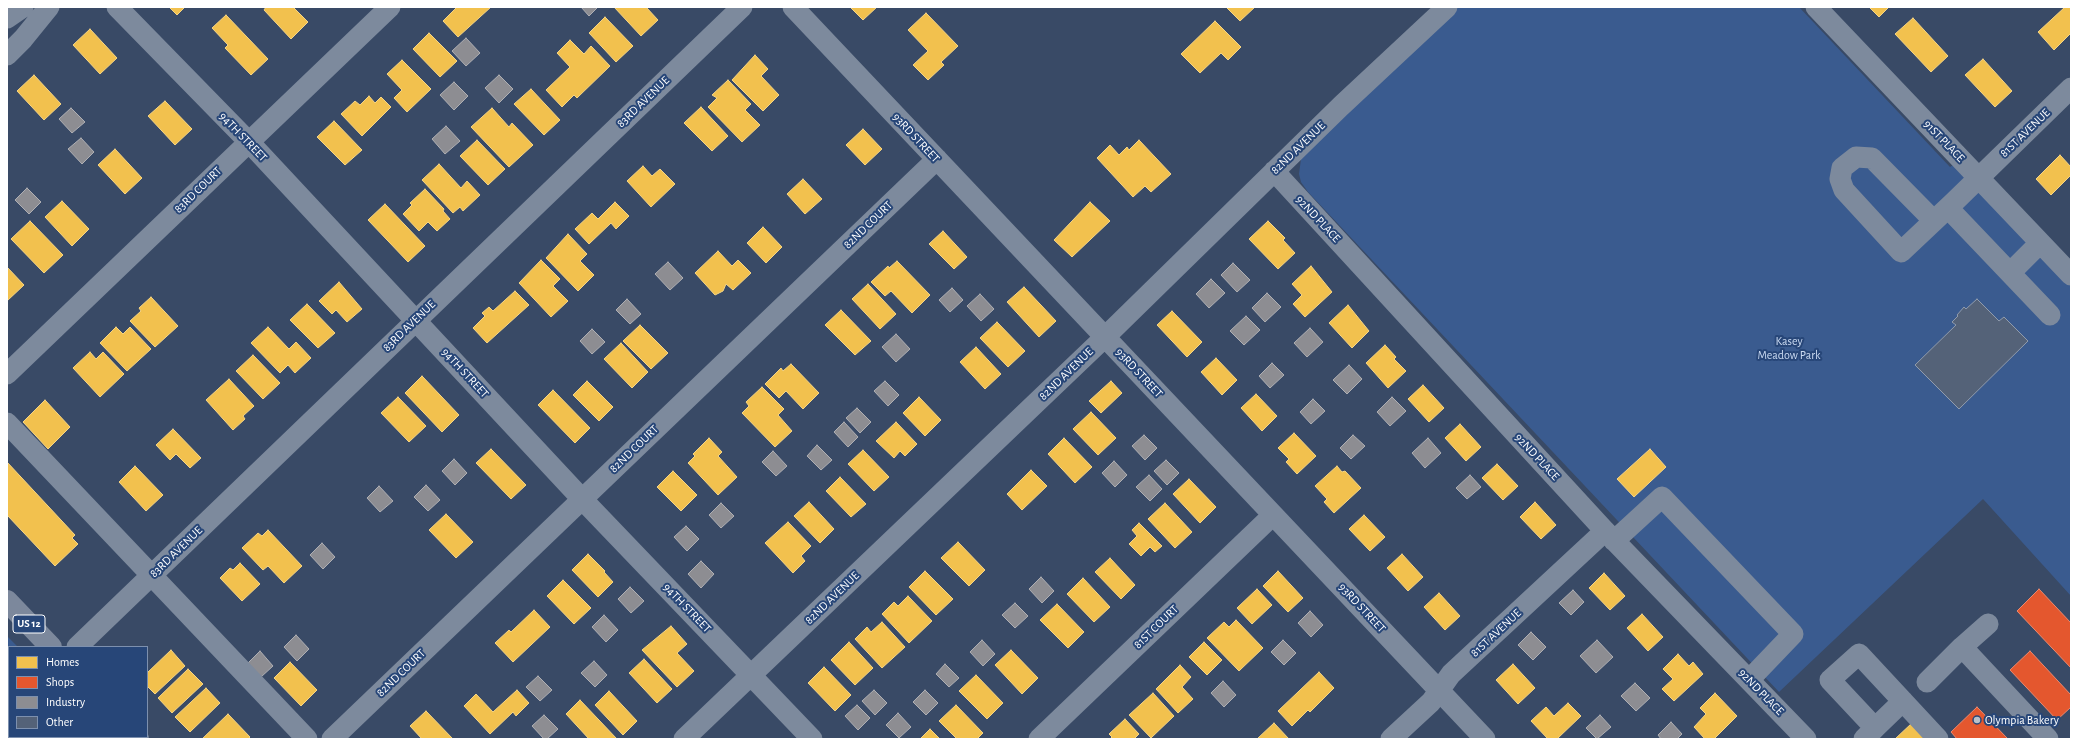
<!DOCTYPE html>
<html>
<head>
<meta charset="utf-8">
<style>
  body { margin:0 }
  #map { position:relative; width:2078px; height:746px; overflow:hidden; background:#394a66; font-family:"Alegreya Sans",sans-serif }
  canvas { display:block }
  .frame { position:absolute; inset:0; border:8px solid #fff; pointer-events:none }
  .legend { position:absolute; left:8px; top:646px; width:140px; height:92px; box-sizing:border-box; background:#274678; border:1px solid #7d90ae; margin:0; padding:5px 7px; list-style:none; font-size:12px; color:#fff }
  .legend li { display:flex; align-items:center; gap:8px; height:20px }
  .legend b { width:20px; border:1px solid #7d90ae }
</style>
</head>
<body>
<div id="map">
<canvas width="2078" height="746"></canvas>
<div class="frame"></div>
<ul class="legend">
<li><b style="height:11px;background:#f2c14e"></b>Homes</li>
<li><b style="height:11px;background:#e4572e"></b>Shops</li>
<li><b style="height:11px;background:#8d8d92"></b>Industry</li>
<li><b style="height:11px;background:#546278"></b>Other</li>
</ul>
</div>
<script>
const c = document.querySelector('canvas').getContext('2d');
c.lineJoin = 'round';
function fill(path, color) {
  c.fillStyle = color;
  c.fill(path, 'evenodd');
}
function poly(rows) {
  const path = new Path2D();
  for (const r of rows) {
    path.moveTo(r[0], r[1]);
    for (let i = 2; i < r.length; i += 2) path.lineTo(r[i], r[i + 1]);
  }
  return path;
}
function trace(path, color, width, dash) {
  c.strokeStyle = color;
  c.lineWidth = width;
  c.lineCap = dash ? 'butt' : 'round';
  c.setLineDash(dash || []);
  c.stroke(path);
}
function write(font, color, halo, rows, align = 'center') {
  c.font = font + ' "Alegreya Sans",sans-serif';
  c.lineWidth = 4;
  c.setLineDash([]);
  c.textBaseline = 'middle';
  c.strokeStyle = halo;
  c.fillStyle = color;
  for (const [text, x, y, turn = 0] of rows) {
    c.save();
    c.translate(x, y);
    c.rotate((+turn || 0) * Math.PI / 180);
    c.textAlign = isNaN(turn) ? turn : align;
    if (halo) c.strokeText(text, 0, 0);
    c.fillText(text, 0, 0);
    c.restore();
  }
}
fill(poly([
  [1458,7,1799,7,1950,167,1953,165,2071,286,2071,596,1983,499,1779,692,1308,192,1301,182,1299,174,1301,159,1307,151],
  [7,636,18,647,9,647,9,737,102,737,104,739,7,739]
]), '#3a5b8f');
const homes = poly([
  [169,7,185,7,177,15,169,7],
  [266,7,293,7,308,22,291,39,264,10,266,7],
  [457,7,491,7,458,37,443,21,457,7],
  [614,7,646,7,658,20,641,36,614,7],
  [850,7,877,7,863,20,850,7],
  [1226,7,1255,7,1240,21,1226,7],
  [1869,7,1889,7,1879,17,1869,7],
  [2065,7,2071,7,2071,33,2054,50,2038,32,2065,7],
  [926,13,958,46,941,62,944,65,928,80,913,65,928,51,908,30,926,13],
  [226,15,268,59,251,75,225,48,228,45,212,28,226,15],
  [605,17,633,46,616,62,589,33,605,17],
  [1913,18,1948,56,1931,72,1895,34,1913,18],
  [1215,21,1241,47,1228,60,1221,53,1200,73,1181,54,1215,21],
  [90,29,117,58,100,74,73,45,90,29],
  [429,33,457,61,440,77,413,49,429,33],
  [570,40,584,54,591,46,610,66,577,98,574,95,562,107,546,90,570,67,557,53,570,40],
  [755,55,768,69,761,76,779,95,763,111,732,80,755,55],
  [1983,59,2012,91,1995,107,1965,75,1983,59],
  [402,60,431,89,407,112,394,98,402,90,387,74,402,60],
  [34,75,61,104,44,120,17,91,34,75],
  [728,80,751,104,745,110,760,125,742,142,708,107,717,98,712,95,728,80],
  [531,89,560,120,544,135,514,104,531,89],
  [369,96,375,103,381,97,391,107,362,136,341,114,355,101,360,105,369,96],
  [165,101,192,129,175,145,148,116,165,101],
  [701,107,728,136,712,151,684,123,701,107],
  [492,108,509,127,512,123,533,145,509,167,471,127,492,108],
  [334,121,362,150,345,165,317,137,334,121],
  [863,129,882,149,865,165,846,145,863,129],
  [477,140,505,169,488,185,460,156,477,140],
  [1139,140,1171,174,1151,192,1145,186,1133,197,1097,158,1110,145,1119,155,1127,147,1129,150,1139,140],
  [115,149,142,178,125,194,98,165,115,149],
  [2060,155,2071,167,2071,175,2051,195,2036,179,2060,155],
  [439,164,461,188,467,181,480,195,463,211,460,207,453,213,422,180,439,164],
  [643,166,652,176,660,169,675,184,651,207,627,181,643,166],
  [803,179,822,199,805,214,787,194,803,179],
  [425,189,444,209,443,211,450,219,437,231,428,222,419,231,403,214,412,205,410,203,425,189],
  [62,201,89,229,72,246,45,217,62,201],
  [615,202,629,216,616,229,611,223,589,244,575,229,592,213,598,219,615,202],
  [1090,202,1110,221,1072,257,1054,240,1090,202],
  [385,204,425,246,408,262,368,220,385,204],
  [30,221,63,255,44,273,11,239,30,221],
  [1268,221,1285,238,1283,240,1295,253,1278,269,1249,239,1268,221],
  [763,227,782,247,766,263,747,243,763,227],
  [943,231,967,257,954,269,929,244,943,231],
  [568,234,587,254,580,261,594,275,578,291,546,258,568,234],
  [718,251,732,266,738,260,751,273,733,290,726,284,723,291,715,295,695,273,718,251],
  [541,260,560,279,553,286,568,301,551,317,519,283,541,260],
  [897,261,930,295,912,313,891,291,885,296,871,282,888,266,889,268,897,261],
  [1311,266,1332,292,1305,317,1293,304,1302,295,1292,284,1311,266],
  [7,267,24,285,7,301,7,267],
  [339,282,362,309,347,322,336,310,332,314,319,301,339,282],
  [868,284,896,314,880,329,852,299,868,284],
  [1024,287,1056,321,1039,337,1007,302,1024,287],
  [515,291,529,305,487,343,473,328,485,316,482,313,489,307,493,311,515,291],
  [151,297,178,326,155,347,130,321,141,311,139,308,151,297],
  [307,304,335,333,318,348,290,320,307,304],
  [1348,305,1369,331,1352,348,1329,323,1348,305],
  [841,310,871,341,855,355,825,325,841,310],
  [1172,311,1202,342,1187,357,1157,325,1172,311],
  [997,322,1025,351,1008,367,980,338,997,322],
  [640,325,668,353,651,369,623,341,640,325],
  [116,327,123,334,130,327,151,349,127,371,100,343,116,327],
  [268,327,289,349,296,342,311,358,295,373,288,365,280,373,251,343,268,327],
  [621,343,648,372,632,388,604,359,621,343],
  [1385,345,1396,357,1394,359,1406,371,1388,388,1366,363,1385,345],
  [976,347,1001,374,985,389,960,362,976,347],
  [90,352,96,359,103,352,124,374,100,397,73,368,90,352],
  [253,355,280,383,263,399,236,371,253,355],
  [1216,358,1237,380,1222,395,1201,372,1216,358],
  [791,364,819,393,803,409,786,391,779,398,765,384,781,368,783,371,791,364],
  [422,376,459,415,442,432,405,393,422,376],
  [229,379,254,406,243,416,245,419,233,430,206,400,229,379],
  [587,381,613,407,599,421,573,395,587,381],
  [1111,381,1122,393,1101,413,1089,401,1111,381],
  [1423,385,1444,408,1429,422,1408,399,1423,385],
  [762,387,784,409,778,415,792,431,775,447,742,413,749,406,746,402,762,387],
  [553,390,590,428,575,443,538,405,553,390],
  [1256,394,1277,416,1262,431,1241,408,1256,394],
  [398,397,426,426,409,442,381,413,398,397],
  [919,397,941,420,925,436,903,413,919,397],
  [45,400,70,427,48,449,23,422,45,400],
  [1091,412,1116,438,1098,455,1073,429,1091,412],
  [896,422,917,444,905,456,900,451,894,458,876,441,896,422],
  [1460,424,1481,447,1466,461,1445,438,1460,424],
  [173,429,201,458,190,468,176,454,170,460,156,445,173,429],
  [1294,433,1316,456,1297,474,1286,462,1289,459,1278,448,1294,433],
  [709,438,722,452,718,456,737,477,718,495,688,463,695,456,693,454,709,438],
  [1064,438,1092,467,1075,483,1048,454,1064,438],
  [491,449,526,485,511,499,476,463,491,449],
  [1650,449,1666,467,1634,497,1617,479,1650,449],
  [863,450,889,477,874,491,848,464,863,450],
  [7,462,75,535,72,538,78,544,55,566,7,515,7,462],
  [1497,464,1518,486,1503,500,1482,478,1497,464],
  [135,466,163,495,146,511,119,482,135,466],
  [1337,466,1342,472,1345,471,1361,488,1334,513,1324,502,1327,499,1315,486,1337,466],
  [1031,470,1047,486,1022,510,1007,494,1031,470],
  [673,471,697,495,681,511,657,487,673,471],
  [840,477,866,504,851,517,826,491,840,477],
  [1189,479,1216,507,1200,523,1173,494,1189,479],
  [809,502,834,529,820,543,794,516,809,502],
  [1535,502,1556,525,1541,539,1520,517,1535,502],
  [1165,503,1192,532,1175,548,1148,519,1165,503],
  [446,514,473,542,456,558,429,530,446,514],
  [1364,515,1385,537,1370,551,1349,529,1364,515],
  [788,522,811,546,801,556,805,561,793,573,765,543,788,522],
  [1139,523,1162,546,1155,552,1150,547,1141,556,1129,544,1137,536,1132,530,1139,523],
  [268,530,302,566,284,583,268,566,263,570,242,548,258,533,262,536,268,530],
  [958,542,985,570,969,586,941,558,958,542],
  [588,554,605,571,604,572,613,582,598,597,572,570,588,554],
  [1402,554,1423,577,1408,591,1387,568,1402,554],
  [1110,558,1135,585,1121,599,1095,572,1110,558],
  [240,563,260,584,242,601,220,578,230,568,233,570,240,563],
  [925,571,953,599,936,615,909,587,925,571],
  [1278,571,1303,598,1288,612,1263,586,1278,571],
  [1604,573,1625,596,1610,610,1589,588,1604,573],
  [1083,578,1110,607,1094,622,1067,594,1083,578],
  [563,580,591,608,574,624,547,596,563,580],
  [1257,589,1272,605,1252,624,1237,608,1257,589],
  [1439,593,1460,616,1445,630,1424,607,1439,593],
  [908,596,932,621,909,643,882,614,894,602,898,606,908,596],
  [1057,604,1084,632,1068,648,1040,620,1057,604],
  [534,610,550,627,513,662,495,643,509,630,511,632,534,610],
  [1642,614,1663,637,1648,651,1627,628,1642,614],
  [1236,620,1263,648,1239,671,1207,638,1224,622,1229,627,1236,620],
  [882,622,905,647,882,668,855,639,867,627,871,632,882,622],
  [671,626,687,644,677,653,694,671,677,687,642,650,671,626],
  [849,642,873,668,855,685,831,660,849,642],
  [1204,642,1222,660,1207,675,1189,657,1204,642],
  [171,650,185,666,155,694,147,686,147,673,171,650],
  [1011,650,1038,678,1022,694,995,665,1011,650],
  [1678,654,1689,666,1693,662,1703,674,1674,701,1662,689,1673,679,1663,669,1678,654],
  [644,659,672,689,657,703,629,673,644,659],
  [290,662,317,690,301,706,274,678,290,662],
  [1513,664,1535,688,1518,704,1496,680,1513,664],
  [1180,665,1191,677,1182,687,1193,699,1178,713,1156,689,1180,665],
  [824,667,851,695,835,711,808,683,824,667],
  [188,669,203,684,172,713,158,698,188,669],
  [1319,672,1334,688,1310,712,1308,710,1292,726,1278,711,1319,672],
  [976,675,1003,703,987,719,959,691,976,675],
  [206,688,220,703,190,732,175,717,206,688],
  [517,690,529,703,516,716,513,712,490,734,464,706,476,694,493,712,517,690],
  [609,691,637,721,623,735,595,705,609,691],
  [1153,693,1174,716,1151,738,1129,715,1153,693],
  [1715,693,1737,716,1714,739,1705,739,1694,727,1706,714,1700,708,1715,693],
  [580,700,617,739,589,739,566,714,580,700],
  [1568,703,1581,716,1557,739,1548,739,1531,721,1546,707,1554,716,1568,703],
  [956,705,983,733,977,739,957,739,939,721,956,705],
  [426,711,453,739,422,739,410,726,426,711],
  [228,714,250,737,248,739,202,739,228,714],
  [1125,719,1139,734,1134,739,1110,739,1112,737,1109,734,1125,719],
  [1274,723,1289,739,1257,739,1274,723],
  [1912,723,1927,739,1895,739,1912,723],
  [930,729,940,739,920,739,930,729]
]);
fill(homes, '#f2c14e');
trace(homes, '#f6d483', 1);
const shops = poly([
  [2039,589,2071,623,2071,668,2017,611,2039,589],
  [2030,651,2071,695,2071,707,2057,720,2010,670,2030,651],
  [1977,707,2008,739,1957,739,1951,732,1977,707]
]);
fill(shops, '#e4572e');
trace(shops, '#ec896d', 1);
const industry = poly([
  [581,7,598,7,589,16,581,7],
  [466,38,480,53,466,66,452,51,466,38],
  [499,75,513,89,499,103,485,88,499,75],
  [454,82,468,96,454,110,440,95,454,82],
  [71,108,85,122,72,133,59,119,71,108],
  [446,126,460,141,445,154,432,139,446,126],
  [81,138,94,152,82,164,68,149,81,138],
  [27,188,41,202,29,214,15,200,27,188],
  [668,262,683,278,670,290,655,274,668,262],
  [1233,263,1250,280,1237,292,1221,275,1233,263],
  [1211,279,1225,293,1209,308,1196,294,1211,279],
  [952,288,963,300,950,312,939,300,952,288],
  [1267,293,1281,307,1265,322,1252,308,1267,293],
  [980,294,994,309,981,321,967,306,980,294],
  [627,299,641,314,630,324,616,310,627,299],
  [1246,316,1260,330,1244,345,1230,331,1246,316],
  [1310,328,1323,342,1307,357,1294,343,1310,328],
  [592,329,605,342,592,354,580,341,592,329],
  [896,334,910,349,896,362,882,347,896,334],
  [1272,363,1284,375,1270,388,1259,376,1272,363],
  [1349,365,1362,379,1347,394,1333,380,1349,365],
  [885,381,899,395,888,406,874,391,885,381],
  [1392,397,1406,411,1390,426,1377,412,1392,397],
  [1313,399,1325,411,1311,424,1300,412,1313,399],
  [857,408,871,422,860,433,846,418,857,408],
  [844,422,858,437,848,447,834,432,844,422],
  [1144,435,1157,448,1145,460,1132,446,1144,435],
  [1353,435,1365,446,1351,459,1340,448,1353,435],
  [1428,438,1441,453,1425,468,1412,453,1428,438],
  [817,445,832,460,821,470,807,456,817,445],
  [773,451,787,466,776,476,762,462,773,451],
  [454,459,467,473,455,485,442,471,454,459],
  [1166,460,1179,473,1167,485,1154,471,1166,460],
  [1114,461,1127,475,1115,487,1102,473,1114,461],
  [1149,475,1162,489,1150,501,1136,487,1149,475],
  [1470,475,1481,487,1467,499,1456,488,1470,475],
  [426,485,440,500,428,511,414,497,426,485],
  [379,486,393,501,380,512,367,498,379,486],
  [721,503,734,516,721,528,709,515,721,503],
  [686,526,699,539,687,551,674,537,686,526],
  [322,543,335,557,323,569,310,555,322,543],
  [701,561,714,574,701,588,688,574,701,561],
  [1041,577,1054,591,1042,603,1029,589,1041,577],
  [630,587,644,601,631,613,618,599,630,587],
  [1573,590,1584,602,1571,615,1559,603,1573,590],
  [1015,603,1028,616,1015,628,1002,615,1015,603],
  [1310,611,1323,625,1311,637,1298,623,1310,611],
  [604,615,618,630,606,642,592,627,604,615],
  [1531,632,1546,647,1533,660,1518,645,1531,632],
  [296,635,309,649,297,661,284,647,296,635],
  [982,640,995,654,983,666,970,652,982,640],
  [1283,640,1296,653,1284,665,1271,652,1283,640],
  [1597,640,1613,657,1596,673,1580,656,1597,640],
  [260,651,273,666,261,677,248,663,260,651],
  [594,661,607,675,595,687,581,673,594,661],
  [945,664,959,678,949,687,936,674,945,664],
  [538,676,552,690,540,701,526,687,538,676],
  [1223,681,1236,695,1224,707,1211,693,1223,681],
  [1635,683,1650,698,1636,711,1621,696,1635,683],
  [874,690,887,703,875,715,862,701,874,690],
  [925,690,938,703,926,715,913,702,925,690],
  [857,705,870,718,858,730,845,716,857,705],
  [898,713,911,727,899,738,886,725,898,713],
  [544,715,558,729,547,739,544,739,532,726,544,715],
  [1600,715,1611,727,1597,739,1586,728,1600,715],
  [1671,722,1682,734,1677,739,1661,739,1658,735,1671,722]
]);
fill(industry, '#8d8d92');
trace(industry, '#afafb3', 1);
const building = poly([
  [1977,299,1999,321,2004,317,2028,341,1959,409,1915,365,1956,325,1952,322,1958,316,1957,315,1964,307,1966,309,1977,299]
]);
fill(building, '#546278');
trace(building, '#909bac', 1);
trace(poly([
  [117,7,249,142,582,499,812,739],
  [793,7,1485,739],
  [1816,7,2071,275],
  [7,18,23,7],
  [7,55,23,39,49,7],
  [1274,171,1605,531,1806,739],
  [1948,208,2050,315],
  [1934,221,1872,158,1856,157,1842,168,1840,179,1844,190,1901,252,1954,202,2071,88],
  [2010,273,2040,243],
  [7,374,390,7],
  [7,423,307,739],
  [1614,541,1662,497,1793,634,1749,680],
  [77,647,742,7],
  [1962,647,1988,624],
  [1927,682,1962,647,2048,739],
  [7,710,9,706],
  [1875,728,1903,701],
  [18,739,19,737],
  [332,739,937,159],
  [684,739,1105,337,1341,106,1447,7],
  [1039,739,1273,515],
  [1391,739,1431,702,1451,674,1605,531],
  [1864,739,1875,728,1830,680,1859,654,1938,739]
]), '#7d8a9d', 21);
trace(poly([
  [7,601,51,647],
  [136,737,138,739]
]), '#7c889c', 22);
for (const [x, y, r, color] of [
  [1977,720,4,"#bac0c9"]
]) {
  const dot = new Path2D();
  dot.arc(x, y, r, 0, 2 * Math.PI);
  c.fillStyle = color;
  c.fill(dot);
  trace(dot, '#274678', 1.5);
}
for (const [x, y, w] of [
  [29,624,32]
]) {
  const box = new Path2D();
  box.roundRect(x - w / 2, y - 9, w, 18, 3);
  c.fillStyle = '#274678';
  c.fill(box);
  trace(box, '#fff', 1);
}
write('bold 11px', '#fff', null, [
  ["US 12",29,624]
]);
write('12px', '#fff', '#274678', [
  ["83RD AVENUE",643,102,-44],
  ["81ST AVENUE",2025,133,-44],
  ["94TH STREET",243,137,46],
  ["93RD STREET",916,138,47],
  ["91ST PLACE",1944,141,46],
  ["82ND AVENUE",1298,148,-44],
  ["83RD COURT",198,190,-44],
  ["92ND PLACE",1318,219,47],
  ["82ND COURT",868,225,-44],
  ["83RD AVENUE",409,326,-44],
  ["94TH STREET",465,373,47],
  ["93RD STREET",1139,373,47],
  ["82ND AVENUE",1066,374,-44],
  ["82ND COURT",634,449,-44],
  ["92ND PLACE",1537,457,47],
  ["83RD AVENUE",176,552,-44],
  ["82ND AVENUE",832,598,-44],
  ["94TH STREET",687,608,46],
  ["93RD STREET",1362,608,47],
  ["81ST COURT",1156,627,-44],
  ["81ST AVENUE",1496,633,-43],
  ["82ND COURT",401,673,-44],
  ["92ND PLACE",1761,692,46]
]);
write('12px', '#cbdbf2', '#274678', [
  ["Kasey",1789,341],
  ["Meadow Park",1789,355]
]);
write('12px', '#fff', '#274678', [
  ["Olympia Bakery",1985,720]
], 'left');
</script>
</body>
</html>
